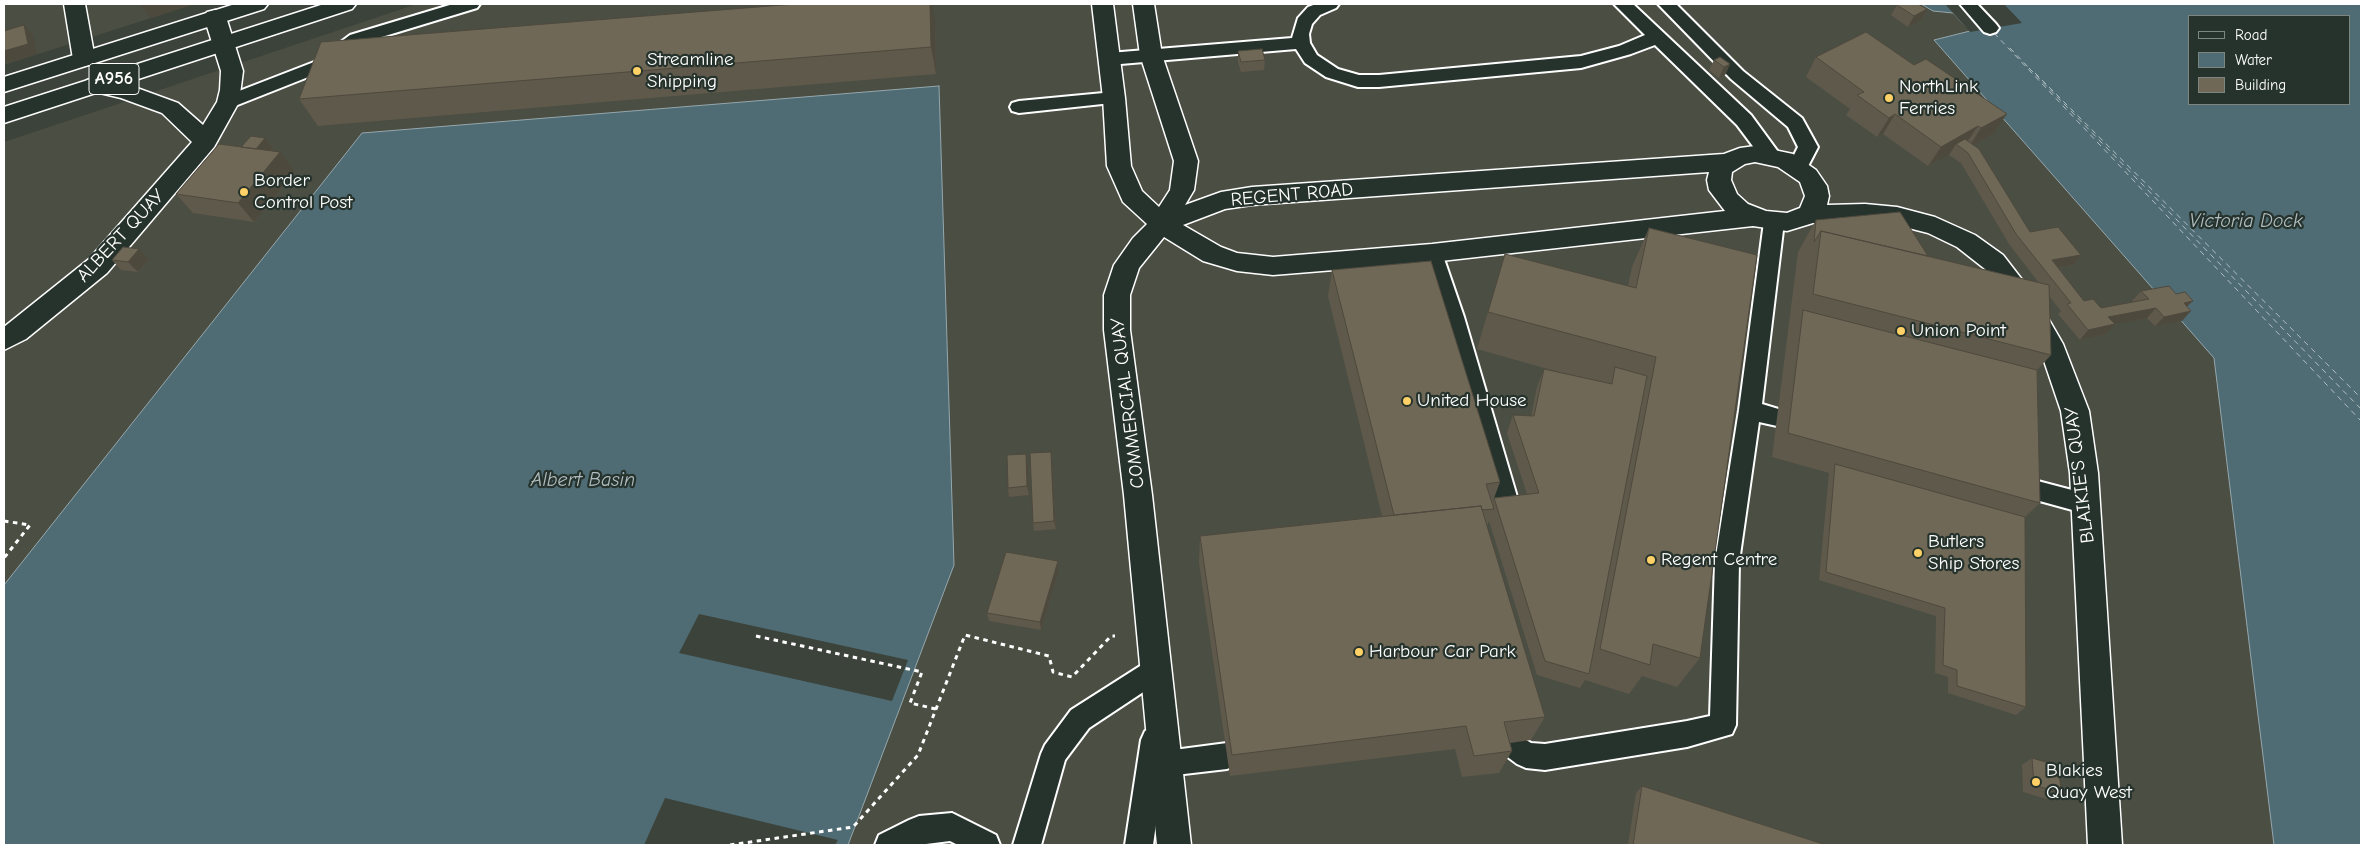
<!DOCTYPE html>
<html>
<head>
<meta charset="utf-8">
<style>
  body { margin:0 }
  #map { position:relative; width:2365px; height:849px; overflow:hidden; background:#3c433a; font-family:"Comic Neue",sans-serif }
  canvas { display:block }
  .frame { position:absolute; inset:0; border:5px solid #fff; pointer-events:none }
  .legend { position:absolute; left:2188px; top:15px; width:162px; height:90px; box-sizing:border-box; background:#26332d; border:1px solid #7d8581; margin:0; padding:6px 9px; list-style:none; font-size:15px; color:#fff }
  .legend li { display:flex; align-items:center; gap:10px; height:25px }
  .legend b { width:25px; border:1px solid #7d8581 }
</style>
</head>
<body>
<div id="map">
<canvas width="2365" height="849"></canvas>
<div class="frame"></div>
<ul class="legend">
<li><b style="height:6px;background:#26332d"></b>Road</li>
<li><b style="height:14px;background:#4f6c75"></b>Water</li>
<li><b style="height:14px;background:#6f6857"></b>Building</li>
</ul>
</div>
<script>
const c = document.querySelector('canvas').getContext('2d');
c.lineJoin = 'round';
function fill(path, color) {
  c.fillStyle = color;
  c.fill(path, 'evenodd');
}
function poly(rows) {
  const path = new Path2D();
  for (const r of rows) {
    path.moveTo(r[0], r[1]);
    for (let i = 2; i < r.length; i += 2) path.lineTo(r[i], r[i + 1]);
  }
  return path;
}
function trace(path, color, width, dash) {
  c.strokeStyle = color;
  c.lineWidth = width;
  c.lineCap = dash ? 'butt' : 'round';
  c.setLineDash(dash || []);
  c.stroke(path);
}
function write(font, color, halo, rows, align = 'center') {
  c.font = font + ' "Comic Neue",sans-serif';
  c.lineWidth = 4.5;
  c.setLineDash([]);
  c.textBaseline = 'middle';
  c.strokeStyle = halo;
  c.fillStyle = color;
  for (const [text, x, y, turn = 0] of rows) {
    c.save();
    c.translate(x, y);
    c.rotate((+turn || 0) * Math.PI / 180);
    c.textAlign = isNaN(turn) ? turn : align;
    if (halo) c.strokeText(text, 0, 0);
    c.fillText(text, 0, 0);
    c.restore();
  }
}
fill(poly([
  [4,4,195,4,4,65],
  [417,4,2361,4,2361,845,4,845,4,142],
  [2189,16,2349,16,2349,104,2189,104]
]), '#4b4e43');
const water = poly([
  [1921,4,2361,4,2361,845,2274,845,2214,358,1934,40,1970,31,1953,13,1933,11,1921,4],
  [2189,16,2349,16,2349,104,2189,104,2189,16],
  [939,86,954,565,848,845,4,845,4,585,362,133,939,86]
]);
fill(water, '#4f6c75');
trace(water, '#95a7ac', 1);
fill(poly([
  [1945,4,2004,4,2022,23,1970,32],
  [699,614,908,660,892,701,679,653],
  [665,798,838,840,835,845,644,845]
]), '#3c433a');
trace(poly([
  [1994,33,2361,421],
  [2010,48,2030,69],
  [2029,68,2361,409],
  [2035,73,2361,398]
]), '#b0bdc1', 1, [5.5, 4.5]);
const service = poly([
  [453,4,480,4,477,8,362,43,326,70,235,106,228,108,221,106,219,102,221,98,314,62,350,35,453,4],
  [1316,4,1339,4,1336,8,1320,15,1312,24,1309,34,1310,43,1317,55,1338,69,1359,75,1379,75,1581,56,1619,46,1645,35,1614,4,1633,4,1751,115,1781,156,1778,161,1771,163,1764,161,1737,125,1655,45,1631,54,1581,68,1379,87,1358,87,1326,77,1305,63,1296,49,1109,65,1103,63,1100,59,1103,55,1109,53,1292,38,1298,18,1308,7,1316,4],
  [1658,4,1676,4,1743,71,1802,118,1818,147,1805,172,1798,174,1791,172,1788,167,1798,147,1788,127,1731,79,1658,4],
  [1960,4,1977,4,1996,24,1999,28,1996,32,1990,34,1984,32,1960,4],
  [1114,92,1121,94,1123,98,1121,102,1019,113,1012,111,1010,107,1012,103,1019,101,1114,92],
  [1774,215,1781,217,1784,222,1762,404,1785,411,1788,417,1785,423,1777,426,1759,422,1739,562,1736,725,1732,734,1687,747,1545,770,1526,768,1517,764,1501,752,1497,743,1501,734,1510,730,1531,743,1545,744,1687,721,1710,716,1715,562,1739,410,1764,222,1767,217,1774,215],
  [1432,245,1439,248,1442,253,1464,317,1520,507,1516,514,1508,517,1500,514,1496,507,1442,317,1422,253,1425,248,1432,245],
  [2015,475,2087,494,2095,497,2099,504,2095,511,2087,514,2007,492,2003,485,2007,478,2015,475],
  [1157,657,1166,661,1170,669,1166,677,1089,728,1065,760,1041,845,1013,845,1041,754,1045,745,1071,710,1148,661,1157,657],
  [1154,727,1163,731,1167,740,1166,751,1227,743,1236,747,1240,756,1236,765,1227,769,1167,776,1163,774,1153,845,1125,845,1141,740,1145,731,1154,727],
  [952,813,996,835,1000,845,958,845,950,841,918,845,875,845,879,835,909,820,919,816,952,813]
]);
const minor = poly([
  [64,4,85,4,95,59,92,64,84,66,76,64,73,59,64,4],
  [1092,4,1113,4,1125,98,1131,166,1142,191,1159,207,1170,190,1174,161,1140,55,1133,4,1154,4,1162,55,1198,161,1194,190,1185,205,1221,192,1252,187,1724,154,1740,148,1755,146,1793,154,1816,170,1827,186,1829,196,1827,205,1865,204,1897,207,1935,217,1975,235,2003,255,2037,299,2063,344,2089,411,2098,473,2122,845,2088,845,2070,473,2061,411,2041,352,2019,313,1985,269,1957,247,1928,233,1897,225,1865,222,1813,223,1787,231,1753,226,1432,262,1273,275,1237,271,1203,261,1164,237,1139,268,1130,295,1130,330,1152,495,1191,845,1157,845,1124,495,1104,330,1104,295,1114,265,1133,238,1147,224,1123,202,1107,166,1103,98,1092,4],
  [1755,162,1778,167,1800,182,1805,196,1800,208,1787,213,1766,211,1748,204,1737,194,1731,180,1732,172,1745,164,1755,162],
  [1709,172,1707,180,1709,190,1725,211,1432,244,1273,257,1237,253,1221,247,1183,225,1225,209,1252,205,1709,172],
  [215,10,223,12,226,17,243,71,239,102,214,147,107,273,26,339,4,350,4,327,89,259,192,142,162,113,121,98,87,90,84,85,87,80,95,78,126,84,178,103,203,125,217,102,220,90,221,71,204,17,207,12,215,10]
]);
const primary = poly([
  [235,4,268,4,264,9,4,92,4,77,235,4],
  [324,4,356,4,352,9,4,123,4,107,324,4]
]);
trace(service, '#fff', 4);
trace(minor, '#fff', 3);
trace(primary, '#fff', 3);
trace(poly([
  [4,521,30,525,4,558],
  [756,636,922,672,910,703,936,709],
  [730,845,853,827,918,755,965,635,1049,656,1053,672,1072,677,1111,636,1115,636]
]), '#fff', 3, [4.5, 4.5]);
fill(service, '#26332d');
fill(minor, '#26332d');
fill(primary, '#26332d');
fill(poly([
  [1897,5,1927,9,1921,20,1908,27,1891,15],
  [935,21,936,74,318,126,299,99],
  [1866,32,1994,133,1973,145,2030,232,2073,265,2058,267,2084,301,2101,308,2133,302,2132,301,2141,291,2176,294,2193,301,2187,306,2182,321,2155,326,2147,318,2114,324,2106,334,2080,340,2058,314,2061,311,2049,296,2051,355,2037,370,2040,503,2025,517,2026,707,2016,715,1948,693,1948,677,1935,673,1936,616,1819,580,1829,473,1772,457,1798,252,1816,220,1928,256,2039,283,2009,244,1961,163,1949,155,1928,166,1883,134,1877,137,1846,115,1850,109,1806,77,1816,57],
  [1238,51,1265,60,1264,70,1241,72,1238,62],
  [1714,60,1730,64,1725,75,1719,78,1709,70],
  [265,138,273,148,271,151,295,172,254,222,193,213,176,194,241,147],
  [1649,228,1700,658,1677,687,1642,676,1629,694,1585,680,1580,688,1537,675,1489,521,1487,526,1545,717,1531,740,1510,743,1512,751,1499,773,1462,777,1455,749,1230,776,1199,563,1200,536,1382,516,1328,296,1332,270,1500,482,1494,498,1527,494,1507,433,1513,415,1531,416,1537,387,1544,369,1569,375,1477,349,1505,254,1628,286,1632,267],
  [149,259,138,272,121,270,112,260],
  [1026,454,1028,463,1029,495,1009,497,1008,488],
  [1052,461,1056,529,1034,531,1033,523],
  [1058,561,1059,569,1041,630,989,621,987,613],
  [2032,758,2061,793,2050,800,2023,792,2022,765],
  [1642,786,1826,845,1628,845,1636,793]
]), '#5f594b');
fill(poly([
  [140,4,195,4,151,18],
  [930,4,932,4,935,21,936,74,931,47],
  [1927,9,1921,20,1908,27,1914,16],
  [24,25,33,35,37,54,8,63,4,59,4,51],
  [1730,64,1725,75,1719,78,1724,67],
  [1895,114,1883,134,1877,137,1889,118],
  [2007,114,1994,133,1968,148,1981,128],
  [1978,126,1965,145,1956,144,1949,155,1928,166,1941,147],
  [265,138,273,148,264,160,256,150],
  [280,152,295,172,254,222,238,203],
  [139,249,149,259,138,272,128,262],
  [2081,255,2073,265,2044,269,2052,260],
  [2193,301,2183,310,2184,303],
  [2156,308,2147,318,2099,327,2108,317],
  [2191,311,2182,321,2155,326,2164,317],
  [2115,324,2106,334,2080,340,2088,330],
  [1051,452,1052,461,1056,529,1054,521],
  [1026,454,1028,463,1029,495,1027,486],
  [1058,561,1059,569,1041,630,1040,622]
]), '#4e493d');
const building = poly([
  [795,4,930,4,931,47,299,99,321,42,795,4],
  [1899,4,1918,4,1927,9,1914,16,1897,5,1899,4],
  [24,25,28,44,4,51,4,31,24,25],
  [1866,32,1914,65,1926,59,2007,114,1981,128,1978,126,1941,147,1895,114,1889,118,1857,95,1864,92,1816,57,1866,32],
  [1262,49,1265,60,1241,62,1238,51,1262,49],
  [1720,57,1730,64,1724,67,1714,60,1720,57],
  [251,136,265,138,256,149,241,147,251,136],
  [1965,139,1979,149,2030,232,2058,227,2081,255,2052,260,2084,301,2093,299,2101,308,2149,299,2141,291,2169,286,2176,294,2185,292,2193,301,2184,303,2191,311,2164,317,2156,308,2108,317,2115,324,2088,330,2067,304,2071,303,2016,234,1968,153,1956,144,1965,139],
  [219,144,280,152,238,203,176,194,219,144],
  [1900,212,1928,256,1821,231,1814,242,1816,220,1900,212],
  [1649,228,1757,255,1700,658,1653,644,1650,665,1600,649,1656,357,1488,312,1505,254,1636,288,1649,228],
  [1821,231,2049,285,2051,355,1813,294,1821,231],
  [123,247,139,249,128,262,112,260,123,247],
  [1431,261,1500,482,1486,484,1494,509,1482,510,1481,506,1394,515,1332,270,1431,261],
  [1803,310,2037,370,2040,503,1788,433,1803,310],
  [1615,367,1647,376,1589,674,1545,661,1494,498,1539,493,1513,415,1534,416,1544,369,1612,384,1615,367],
  [1051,452,1054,521,1033,523,1030,453,1051,452],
  [1026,454,1027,486,1008,488,1007,455,1026,454],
  [1835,464,2025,517,2026,707,1957,686,1957,670,1943,665,1945,608,1826,572,1835,464],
  [1481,506,1545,717,1504,722,1512,751,1474,756,1466,726,1232,755,1200,536,1481,506],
  [1006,552,1058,561,1040,622,987,613,1006,552],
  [2032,758,2059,766,2061,793,2034,785,2032,758],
  [1642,786,1826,845,1633,845,1642,786]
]);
fill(building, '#6f6857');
trace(building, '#4e493d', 1);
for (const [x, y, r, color] of [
  [637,71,5,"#ffd166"],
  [1889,98,5,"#ffd166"],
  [244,192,5,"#ffd166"],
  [1901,331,5,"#ffd166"],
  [1407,401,5,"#ffd166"],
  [1918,553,5,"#ffd166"],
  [1651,560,5,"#ffd166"],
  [1359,652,5,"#ffd166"],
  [2036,782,5,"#ffd166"]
]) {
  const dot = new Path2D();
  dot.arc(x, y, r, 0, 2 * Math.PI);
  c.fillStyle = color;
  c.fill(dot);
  trace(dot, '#26332d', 2);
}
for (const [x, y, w] of [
  [114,79,50]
]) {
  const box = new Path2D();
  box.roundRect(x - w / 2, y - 15.5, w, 31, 4);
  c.fillStyle = '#26332d';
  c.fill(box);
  trace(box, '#fff', 1);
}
write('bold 18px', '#fff', null, [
  ["A956",114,79]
]);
write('19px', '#fff', '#26332d', [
  ["Streamline",647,60],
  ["Shipping",647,82],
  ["NorthLink",1899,87],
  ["Ferries",1899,109],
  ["Border",254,181],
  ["Control Post",254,203],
  ["Union Point",1911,331],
  ["United House",1417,401],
  ["Butlers",1928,542],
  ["Ship Stores",1928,564],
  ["Regent Centre",1661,560],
  ["Harbour Car Park",1369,652],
  ["Blakies",2046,771],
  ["Quay West",2046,793]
], 'left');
write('19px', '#fff', '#26332d', [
  ["REGENT ROAD",1292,195,-5],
  ["ALBERT QUAY",121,236,-47],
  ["COMMERCIAL QUAY",1128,403,-97],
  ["BLAIKIE'S QUAY",2080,475,-97]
]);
write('italic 20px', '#b0bdc1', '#26332d', [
  ["Victoria Dock",2246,221],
  ["Albert Basin",583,480]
]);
</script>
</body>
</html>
